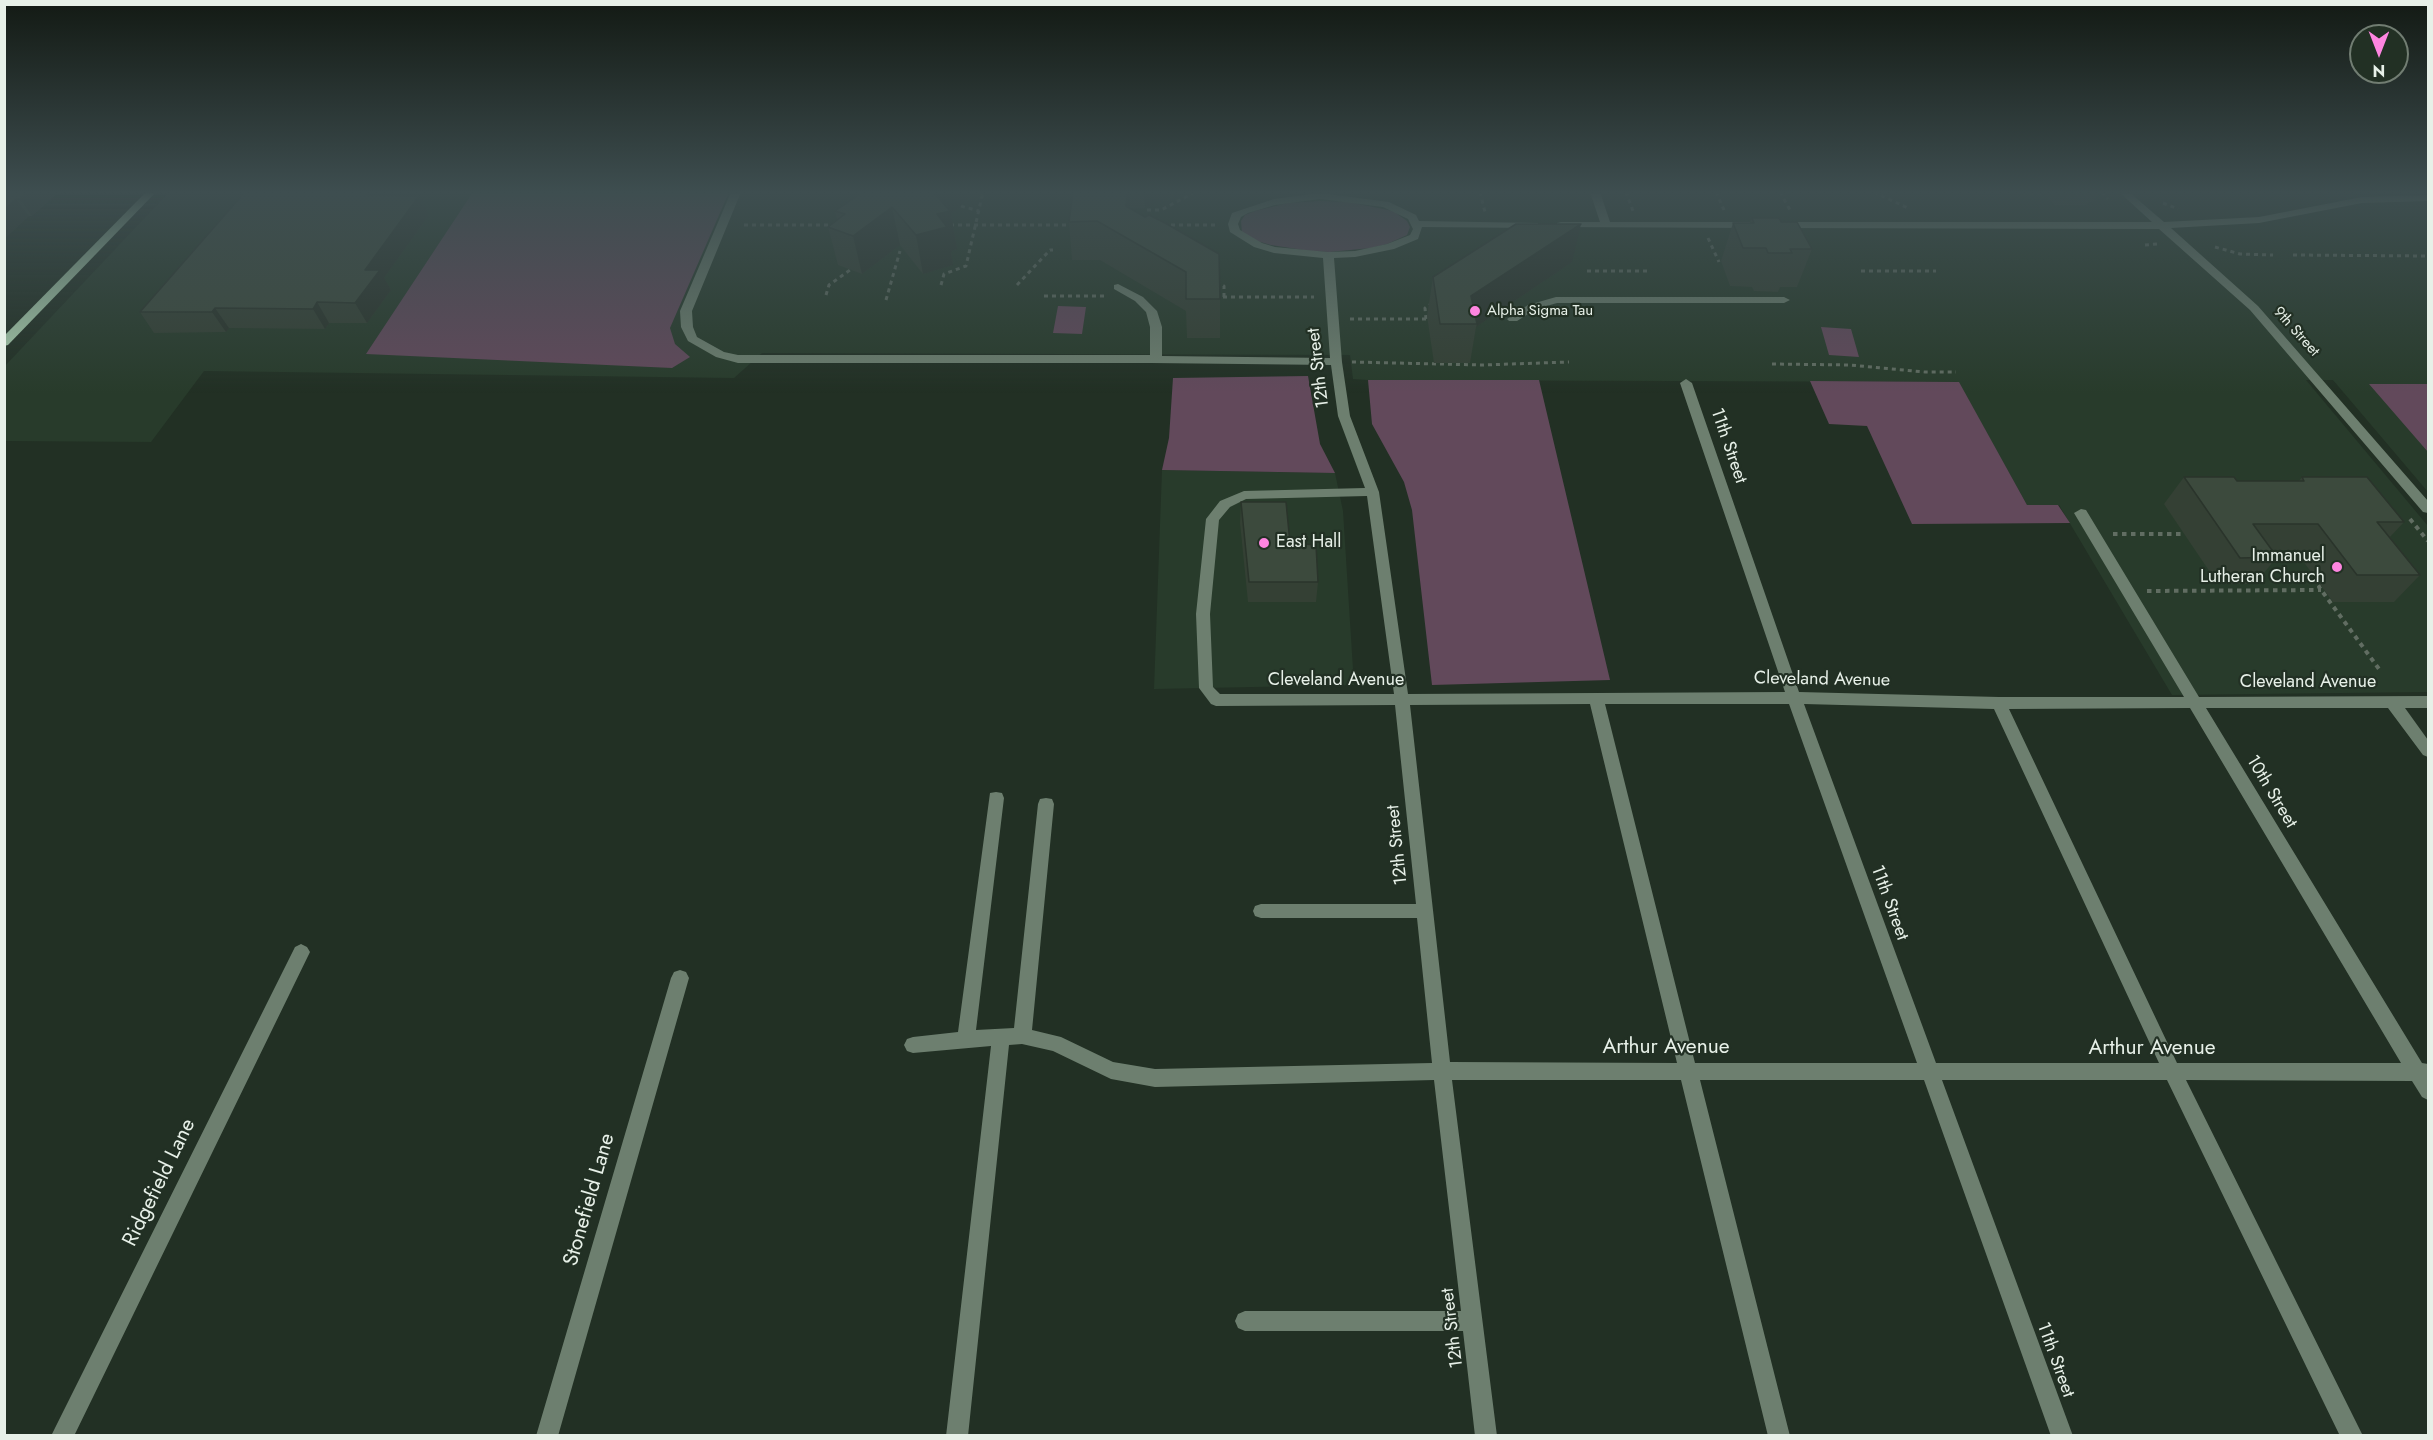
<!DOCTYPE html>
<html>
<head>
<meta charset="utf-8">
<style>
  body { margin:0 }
  #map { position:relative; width:2433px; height:1440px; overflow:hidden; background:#223024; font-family:Jost,sans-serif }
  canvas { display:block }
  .frame { position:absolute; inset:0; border:6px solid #e7f0e8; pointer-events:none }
  .north { position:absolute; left:2349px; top:24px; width:60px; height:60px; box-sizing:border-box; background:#223024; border:2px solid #717d72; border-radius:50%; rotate:180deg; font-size:16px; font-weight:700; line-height:24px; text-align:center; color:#e7f0e8 }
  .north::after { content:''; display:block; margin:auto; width:21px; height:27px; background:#fe85e0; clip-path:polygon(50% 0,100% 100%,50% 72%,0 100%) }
</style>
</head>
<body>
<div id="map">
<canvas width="2433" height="1440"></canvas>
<div class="frame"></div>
<div class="north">N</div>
</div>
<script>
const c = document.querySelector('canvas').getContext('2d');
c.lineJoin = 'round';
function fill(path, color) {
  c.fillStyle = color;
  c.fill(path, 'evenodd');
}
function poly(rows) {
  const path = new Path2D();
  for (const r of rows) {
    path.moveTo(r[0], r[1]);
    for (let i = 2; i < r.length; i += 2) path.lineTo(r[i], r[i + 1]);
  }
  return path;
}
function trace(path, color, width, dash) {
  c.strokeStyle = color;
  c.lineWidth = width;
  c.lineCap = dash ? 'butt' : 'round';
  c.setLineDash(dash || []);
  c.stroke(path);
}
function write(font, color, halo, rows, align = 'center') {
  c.font = font + ' Jost,sans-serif';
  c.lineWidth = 4.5;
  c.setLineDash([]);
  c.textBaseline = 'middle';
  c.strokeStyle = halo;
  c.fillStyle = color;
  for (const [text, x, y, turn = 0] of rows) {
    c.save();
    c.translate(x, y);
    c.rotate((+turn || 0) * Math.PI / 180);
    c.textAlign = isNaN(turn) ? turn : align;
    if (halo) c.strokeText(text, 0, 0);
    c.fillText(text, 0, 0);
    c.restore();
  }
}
fill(poly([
  [169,192,2428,192,2428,492,2333,380,2306,380,2428,526,2428,692,2172,695,2059,505,2027,505,1958,382,1368,380,1353,379,1350,355,762,353,734,378,204,371,151,442,5,441,4,367],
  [1162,470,1335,473,1343,511,1354,685,1154,689]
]), '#283b2b');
fill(poly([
  [473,192,729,192,670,328,675,344,690,357,672,368,366,354],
  [1320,201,1348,202,1393,211,1407,221,1410,227,1407,235,1387,244,1371,248,1329,252,1310,251,1271,245,1257,241,1242,232,1241,221,1245,215,1255,211,1288,203],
  [1058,306,1086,307,1082,334,1053,333],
  [1821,327,1851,329,1859,357,1829,355],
  [1308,376,1320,444,1335,473,1162,470,1169,438,1173,378],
  [1368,380,1539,380,1610,680,1432,685,1412,510,1404,482,1372,424],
  [1810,381,1959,382,2027,505,2058,505,2070,523,1912,524,1867,426,1829,424],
  [2369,384,2428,384,2428,452]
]), '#62495b');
trace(poly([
  [1480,192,1485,212],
  [1626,192,1633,211],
  [1716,192,1724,210],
  [1780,192,1790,210],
  [1874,192,1910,209],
  [1989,192,2045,193],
  [2102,192,2108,199],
  [2163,203,2178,209],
  [961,206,979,211],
  [1147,210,1161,210,1195,192],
  [744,225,834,225],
  [950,225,1071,225],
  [1163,225,1216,225,1216,227],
  [1708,238,1719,262],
  [2145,245,2157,244],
  [2215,247,2240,254,2273,255],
  [2293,255,2428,256],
  [1587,271,1651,271],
  [1861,271,1936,271],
  [1216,282,1224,286,1224,297],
  [941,285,944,274,966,266,983,192],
  [1017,285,1050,250,1053,250],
  [826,295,829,285,850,270],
  [1044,296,1108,296],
  [1223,297,1314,297],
  [886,300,900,251],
  [1350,319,1427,319],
  [1426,319,1425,308,1433,303],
  [1352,362,1482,365,1569,362],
  [1772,364,1850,365,1925,372,1956,372]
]), '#616d62', 3, [4, 4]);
trace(poly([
  [2410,519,2428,541],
  [2113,534,2184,534],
  [2321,586,2319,587,2379,669],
  [2147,591,2321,590]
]), '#616d62', 4, [4.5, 4.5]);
fill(poly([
  [731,192,741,192,692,311,693,327,697,337,724,352,738,355,1150,355,1150,327,1146,312,1135,301,1114,289,1114,285,1118,284,1143,297,1157,311,1162,327,1162,356,1330,358,1323,258,1274,253,1254,247,1230,232,1228,224,1232,213,1274,199,1320,193,1389,202,1416,215,1419,221,1538,223,1538,227,1534,228,1422,227,1418,239,1394,249,1355,257,1334,258,1342,362,1350,416,1379,492,1408,694,1785,692,1680,383,1686,379,1692,383,1799,692,1999,697,2184,697,2074,513,2081,509,2086,510,2199,697,2428,696,2428,708,2405,708,2428,740,2428,757,2423,755,2388,708,2206,708,2422,1063,2428,1064,2428,1100,2422,1097,2412,1081,2186,1080,2363,1436,2340,1436,2167,1080,1942,1080,2073,1436,2051,1436,1924,1080,1700,1080,1790,1436,1768,1436,1681,1080,1452,1080,1497,1436,1475,1436,1463,1331,1245,1331,1238,1328,1235,1321,1238,1314,1245,1311,1461,1311,1434,1080,1155,1087,1111,1079,1053,1051,1022,1044,1009,1045,968,1436,946,1436,991,1046,913,1053,907,1051,904,1045,907,1039,913,1037,958,1032,990,793,996,792,1002,793,1004,798,976,1030,1014,1028,1038,804,1040,799,1046,798,1052,799,1054,804,1032,1030,1061,1037,1113,1062,1155,1069,1432,1063,1417,918,1261,918,1255,916,1253,911,1255,906,1261,904,1416,904,1395,705,1216,706,1211,704,1199,688,1196,614,1206,519,1220,501,1244,491,1365,488,1338,416,1331,365,1152,363,738,363,716,357,688,341,681,327,680,311,731,192],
  [1320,199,1383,207,1408,219,1413,229,1410,235,1387,244,1355,251,1328,252,1275,247,1262,243,1240,230,1238,224,1241,217,1248,213,1275,205,1320,199],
  [1367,496,1394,694,1220,694,1213,687,1210,614,1219,520,1230,507,1246,499,1367,496],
  [1590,704,1677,1063,1450,1062,1410,705,1590,704],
  [1605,704,1789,704,1917,1063,1695,1063,1605,704],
  [1804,704,1994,709,2159,1063,1936,1063,1804,704],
  [2190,708,2401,1063,2177,1063,2009,709,2190,708],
  [1590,192,1600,192,1610,222,1753,222,1758,225,1753,228,1557,227,1557,223,1561,222,1600,222,1590,192],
  [2119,192,2129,192,2164,222,2259,217,2362,197,2428,195,2428,201,2362,203,2259,223,2171,228,2258,306,2428,501,2428,513,2423,512,2250,310,2159,229,1780,228,1775,225,1780,222,2152,222,2119,192],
  [1556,297,1784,297,1790,300,1784,303,1557,303,1536,309,1517,321,1509,321,1507,319,1528,305,1556,297],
  [301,944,307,947,310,952,74,1436,51,1436,295,947,301,944],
  [680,970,686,972,689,978,558,1436,536,1436,671,978,674,972,680,970]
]), '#6d7f6f');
fill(poly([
  [146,192,156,192,8,345,4,346,4,336,146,192]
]), '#add2b1');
fill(poly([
  [4,192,59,192,32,216,29,216,4,239],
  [857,192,966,192,964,193,965,202,951,214,957,249,951,251,953,265,923,274,900,245,862,274,838,265,828,227,837,220,835,211,858,195],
  [1073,192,1185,192,1173,198,1170,196,1145,208,1130,209,1220,299,1220,338,1187,338,1186,311,1100,260,1072,260,1069,222],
  [2044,192,2099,192,2093,202,2089,202,2087,205,2054,205],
  [372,195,419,196,429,215,384,278,391,290,367,323,329,323,325,329,229,328,226,332,154,333,140,312],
  [1752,218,1781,222,1812,249,1797,287,1780,287,1778,292,1754,291,1752,287,1730,286,1721,261,1733,223,1750,223],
  [1572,262,1476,327,1470,363,1434,363,1427,316,1433,277],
  [2184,477,2237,481,2299,481,2302,477,2404,522,2390,537,2420,575,2394,602,2333,602,2295,550,2272,550,2277,557,2255,584,2218,584,2164,504],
  [1241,502,1290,543,1318,582,1316,602,1248,602,1240,523]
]), '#344034');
fill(poly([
  [28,192,59,192,32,216,20,199],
  [930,192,966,192,964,193,965,202,951,214,957,249,951,251,953,265,923,274,916,235],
  [1127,192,1130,192,1130,208,1128,239,1126,206],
  [1144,192,1170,192,1170,196,1145,208],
  [1173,192,1185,192,1173,198],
  [419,196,429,215,384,278,391,290,367,323,355,303,365,270],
  [16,199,29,216,4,239,4,210],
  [892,207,900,245,862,274,853,236],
  [1581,224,1572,262,1476,327,1477,324,1471,296],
  [317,302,329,323,325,329,313,309],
  [215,308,229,328,226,332,212,312]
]), '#2a342b');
const building = poly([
  [4,192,28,192,20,199,16,199,4,210,4,192],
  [245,192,370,192,367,195,419,196,365,270,380,270,355,303,317,302,313,309,215,308,212,312,140,312,245,192],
  [863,192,933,192,950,211,937,214,947,227,916,235,892,207,853,236,828,227,845,214,835,211,863,192],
  [1073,192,1127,192,1126,206,1145,217,1149,215,1165,223,1219,254,1220,299,1186,299,1186,272,1097,221,1069,222,1073,192],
  [1752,218,1779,218,1781,222,1797,222,1812,249,1790,249,1792,253,1768,253,1766,248,1743,248,1733,223,1754,223,1752,218],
  [1516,224,1581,224,1471,296,1477,324,1440,324,1433,277,1516,224],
  [2184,477,2234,477,2237,481,2304,481,2302,477,2367,477,2404,522,2377,522,2420,575,2357,575,2318,524,2253,524,2277,557,2240,558,2184,477],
  [1241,502,1286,502,1290,543,1316,545,1318,582,1249,582,1241,502]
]);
fill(building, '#3c4a3d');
trace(building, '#2a342b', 1.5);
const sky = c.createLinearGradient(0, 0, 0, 393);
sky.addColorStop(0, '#131a14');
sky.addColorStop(0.49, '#3e4e50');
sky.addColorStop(1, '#3e4e5000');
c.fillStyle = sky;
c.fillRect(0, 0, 2433, 393);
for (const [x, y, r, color] of [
  [1475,311,6,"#fe85e0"],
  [1264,543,6,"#fe85e0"],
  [2337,567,6,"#fe85e0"]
]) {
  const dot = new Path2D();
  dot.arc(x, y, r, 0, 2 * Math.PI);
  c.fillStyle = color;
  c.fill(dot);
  trace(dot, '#223024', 2);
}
write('15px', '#e7f0e8', '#223024', [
  ["Alpha Sigma Tau",1487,311]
], 'left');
write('15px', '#e7f0e8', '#223024', [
  ["9th Street",2296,332,48]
]);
write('18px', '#e7f0e8', '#223024', [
  ["12th Street",1319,368,-97],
  ["11th Street",1728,446,71],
  ["Cleveland Avenue",1822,680,1],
  ["Cleveland Avenue",1336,681],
  ["Cleveland Avenue",2308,683],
  ["10th Street",2271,792,59],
  ["12th Street",1398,845,-96],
  ["11th Street",1889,903,70],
  ["12th Street",1453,1328,-97],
  ["11th Street",2055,1360,70]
]);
write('18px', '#e7f0e8', '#223024', [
  ["East Hall",1276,543],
  ["Immanuel",2325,557,"right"],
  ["Lutheran Church",2325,578,"right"]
], 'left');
write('21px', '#e7f0e8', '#223024', [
  ["Arthur Avenue",1666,1048],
  ["Arthur Avenue",2152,1049],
  ["Ridgefield Lane",160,1183,-64],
  ["Stonefield Lane",590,1200,-74]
]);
</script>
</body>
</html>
